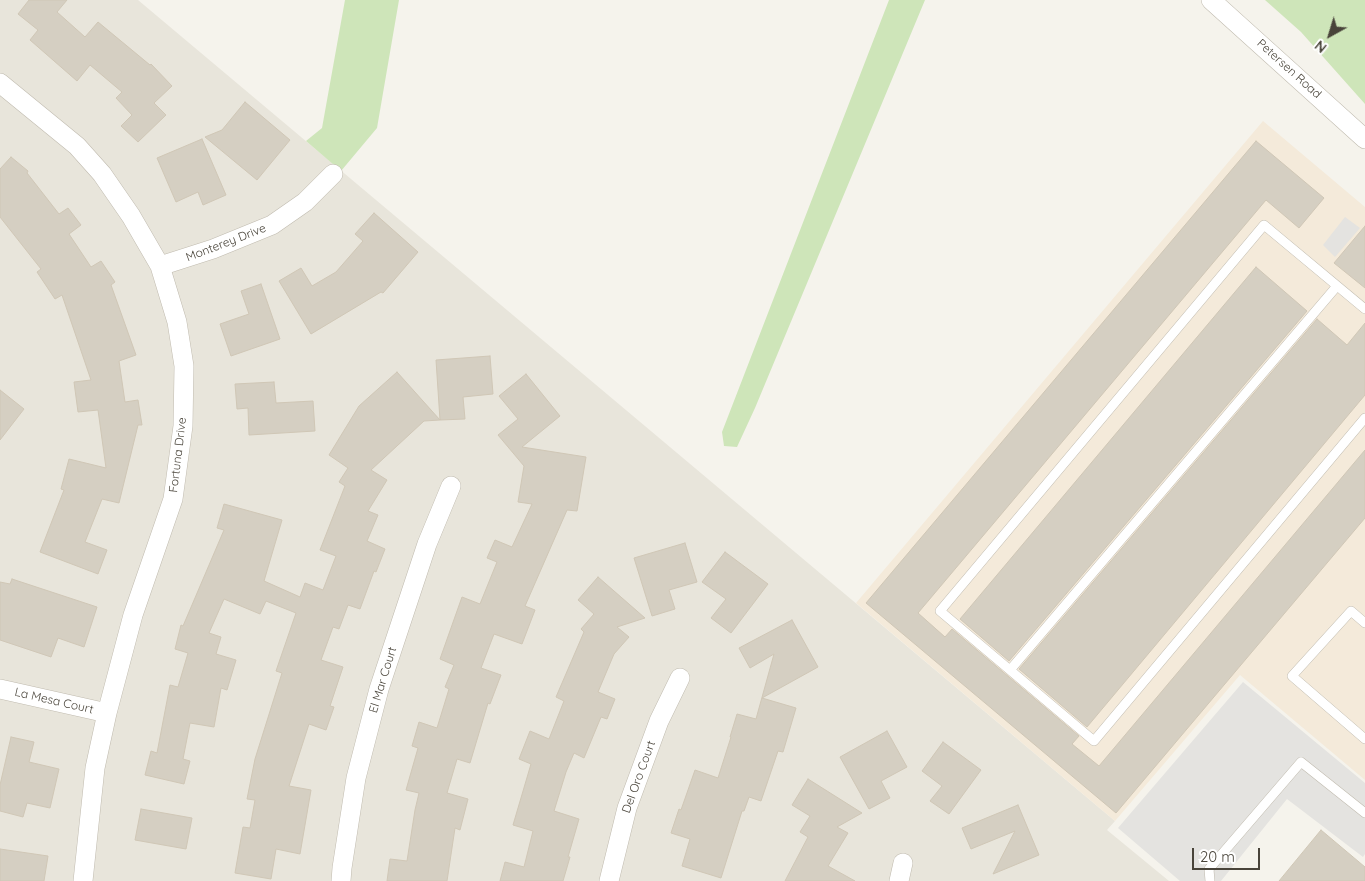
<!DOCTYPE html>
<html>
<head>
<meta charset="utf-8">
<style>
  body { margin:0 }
  #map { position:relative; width:1365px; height:881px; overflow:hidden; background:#f5f3ec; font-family:Quicksand,sans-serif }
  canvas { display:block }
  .north { position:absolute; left:1305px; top:10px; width:50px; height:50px; -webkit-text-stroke:4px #fff; paint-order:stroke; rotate:219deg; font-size:14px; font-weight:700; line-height:20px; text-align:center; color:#49443a }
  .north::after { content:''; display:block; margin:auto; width:18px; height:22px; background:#49443a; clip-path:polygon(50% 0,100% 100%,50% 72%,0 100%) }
  .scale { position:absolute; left:1192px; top:848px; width:68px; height:22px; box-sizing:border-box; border:2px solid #49443a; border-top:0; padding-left:6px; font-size:15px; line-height:18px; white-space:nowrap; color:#49443a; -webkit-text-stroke:4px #fff; paint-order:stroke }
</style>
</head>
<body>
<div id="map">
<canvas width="1365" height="881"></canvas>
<div class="north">N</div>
<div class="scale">20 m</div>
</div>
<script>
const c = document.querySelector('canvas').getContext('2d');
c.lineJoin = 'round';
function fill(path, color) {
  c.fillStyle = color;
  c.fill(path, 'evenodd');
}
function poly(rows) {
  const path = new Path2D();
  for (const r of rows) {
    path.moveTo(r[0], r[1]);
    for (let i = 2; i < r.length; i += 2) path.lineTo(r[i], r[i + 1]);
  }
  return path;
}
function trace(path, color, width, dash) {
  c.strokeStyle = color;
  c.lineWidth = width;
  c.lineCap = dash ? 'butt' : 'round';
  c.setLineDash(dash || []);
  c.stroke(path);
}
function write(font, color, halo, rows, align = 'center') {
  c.font = font + ' Quicksand,sans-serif';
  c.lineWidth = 5;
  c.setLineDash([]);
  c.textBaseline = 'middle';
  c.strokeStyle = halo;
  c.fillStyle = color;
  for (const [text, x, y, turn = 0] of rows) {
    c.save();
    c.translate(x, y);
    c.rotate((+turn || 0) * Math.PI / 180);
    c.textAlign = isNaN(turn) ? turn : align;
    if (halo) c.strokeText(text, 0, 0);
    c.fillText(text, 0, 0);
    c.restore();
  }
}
fill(poly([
  [0,0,138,0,1115,821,1107,830,1169,881,0,881]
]), '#e8e5db');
fill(poly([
  [1263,121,1365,207,1365,780,1240,675,1115,821,856,603]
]), '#f4eada');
fill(poly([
  [345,0,399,0,377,128,341,171,306,141,322,128],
  [889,0,925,0,755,408,737,447,724,446,722,432],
  [1265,0,1365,0,1365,104,1301,32]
]), '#cee5b9');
fill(poly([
  [1345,217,1360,228,1335,257,1323,245],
  [1243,682,1365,783,1365,854,1363,857,1287,799,1221,881,1180,881,1118,828]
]), '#e4e3e0');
const building = poly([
  [29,0,67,0,57,12,85,37,98,22,150,65,151,64,172,86,154,103,166,115,138,142,121,126,132,115,116,98,122,92,90,65,77,81,30,40,38,30,18,14,29,0],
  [245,102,290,140,257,180,205,137,222,130,245,102],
  [202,139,226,195,203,205,198,192,176,202,157,158,202,139],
  [1256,141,1324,198,1299,228,1266,200,918,613,945,637,952,629,1079,736,1072,744,1099,766,1365,450,1365,518,1116,813,866,603,1256,141],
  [11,157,28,171,27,173,59,214,68,208,81,225,69,234,91,267,101,261,115,282,111,285,136,355,119,361,125,402,138,400,142,425,138,425,119,503,102,499,85,542,107,550,98,574,40,552,64,490,61,489,69,459,106,468,98,410,78,412,74,382,91,380,62,295,55,299,37,272,41,269,0,217,0,169,11,157],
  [374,213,418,252,383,293,381,292,311,334,279,281,301,268,312,286,336,272,363,241,355,234,374,213],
  [1365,226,1365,288,1334,263,1365,226],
  [1256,267,1307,311,1009,661,960,619,1256,267],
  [261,284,280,339,231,356,220,324,249,314,241,291,261,284],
  [1317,319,1347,345,1365,323,1365,395,1087,727,1019,669,1317,319],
  [490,356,493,394,463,397,465,419,440,420,436,360,490,356],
  [397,372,440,420,424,421,371,470,387,480,368,511,378,515,367,541,385,549,376,572,374,571,360,609,348,605,339,629,333,627,321,660,343,667,330,706,334,707,326,730,309,724,289,786,311,790,300,854,276,849,271,879,235,873,243,827,250,828,255,800,247,799,255,759,282,673,276,671,296,613,266,601,260,614,224,599,209,633,221,637,216,654,236,660,227,690,221,688,214,727,190,723,183,759,190,761,184,784,145,775,151,751,157,753,170,685,178,687,188,653,175,649,181,625,183,626,224,530,217,528,224,504,282,520,264,581,300,597,305,583,323,590,336,556,320,550,345,486,339,482,348,468,329,455,359,406,397,372],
  [526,374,560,416,522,447,586,457,577,511,567,510,525,606,535,610,522,644,494,634,481,668,501,675,490,704,488,703,470,763,457,759,447,793,468,799,460,830,455,828,447,881,387,881,390,859,407,861,415,810,419,793,406,790,418,748,412,746,419,722,437,728,449,689,445,687,454,665,440,659,462,597,480,604,497,562,487,558,495,540,512,547,532,504,518,502,524,466,498,435,518,419,499,396,526,374],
  [274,382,276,403,313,401,315,431,249,435,248,408,237,409,235,384,274,382],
  [0,390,24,409,0,440,0,390],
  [685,543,697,582,669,590,675,609,652,616,634,558,685,543],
  [725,552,768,584,731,633,711,618,726,599,702,582,725,552],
  [598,577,645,618,617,627,629,637,614,654,598,692,615,699,607,719,601,717,584,758,574,753,566,772,554,811,579,819,568,857,570,857,563,881,500,881,505,862,524,867,533,831,513,825,531,764,519,759,530,731,549,739,564,701,556,697,584,632,581,629,594,614,578,600,598,577],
  [12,579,97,607,84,647,58,638,51,657,0,640,0,582,10,584,12,579],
  [792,620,818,667,762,698,796,708,783,752,778,751,761,801,749,797,744,811,742,811,721,878,682,866,690,839,671,833,679,809,681,810,695,770,718,778,731,737,730,737,737,714,756,719,774,654,750,668,739,648,792,620],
  [887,731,907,767,881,781,890,798,869,809,840,757,887,731],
  [11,737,34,742,29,762,59,769,50,808,27,803,23,817,0,811,0,785,11,737],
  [943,742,981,770,949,814,930,801,942,786,922,771,943,742],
  [808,779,862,813,837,827,848,833,828,866,855,881,785,881,808,837,800,832,810,816,792,805,808,779],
  [1018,805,1039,855,993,874,1015,831,971,849,962,828,1018,805],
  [141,809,192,818,186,849,135,840,141,809],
  [1321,830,1365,867,1365,881,1279,881,1321,830],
  [0,849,48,856,44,881,0,881,0,849]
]);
fill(building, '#d5cfc2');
trace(building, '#d0c7b6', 1);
const service = poly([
  [1365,309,1264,225,940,611,1094,741,1365,418],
  [1365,623,1351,611,1292,676,1365,739],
  [1010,670,1337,286],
  [1210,881,1209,869,1301,762,1365,813]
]);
const minor = poly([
  [1211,0,1365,139],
  [0,83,77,146,102,174,131,216,160,266,177,322,184,366,183,426,173,499,133,615,107,713,95,768,83,881],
  [160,266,213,249,272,225,305,202,333,174],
  [0,689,107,713],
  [341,881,342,868,356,778,379,689,427,544,451,486],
  [609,881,627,808,659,721,680,678],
  [899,881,903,863]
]);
trace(service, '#c0bbaf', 10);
trace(minor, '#c0bbaf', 20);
trace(service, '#fff', 9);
trace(minor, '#fff', 19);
write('12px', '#49443a', '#fff', [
  ["Petersen Road",1289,69,42],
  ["Monterey Drive",226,243,-21],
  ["Fortuna Drive",178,455,-83],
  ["El Mar Court",383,680,-73],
  ["La Mesa Court",54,701,13],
  ["Del Oro Court",639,777,-70]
]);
</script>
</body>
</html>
